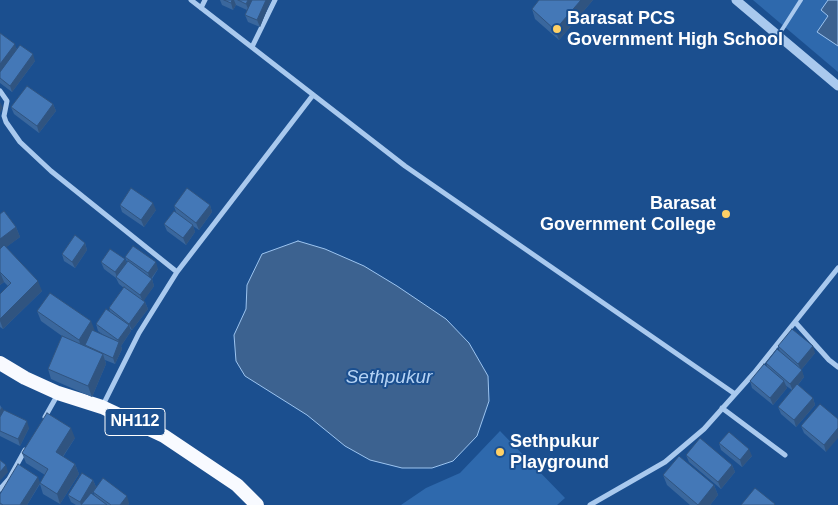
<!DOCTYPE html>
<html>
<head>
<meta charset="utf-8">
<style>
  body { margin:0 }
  canvas { display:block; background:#1b4f8f }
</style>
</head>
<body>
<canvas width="838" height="505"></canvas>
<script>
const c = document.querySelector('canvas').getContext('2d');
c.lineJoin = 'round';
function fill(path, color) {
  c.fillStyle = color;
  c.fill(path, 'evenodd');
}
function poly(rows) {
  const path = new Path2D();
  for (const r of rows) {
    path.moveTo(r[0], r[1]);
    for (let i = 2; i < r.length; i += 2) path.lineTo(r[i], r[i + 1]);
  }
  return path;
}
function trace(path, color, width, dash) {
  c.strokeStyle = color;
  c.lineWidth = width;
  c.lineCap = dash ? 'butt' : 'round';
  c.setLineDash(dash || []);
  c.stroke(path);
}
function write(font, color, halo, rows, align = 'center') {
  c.font = font + ' Helvetica,sans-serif';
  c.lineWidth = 4;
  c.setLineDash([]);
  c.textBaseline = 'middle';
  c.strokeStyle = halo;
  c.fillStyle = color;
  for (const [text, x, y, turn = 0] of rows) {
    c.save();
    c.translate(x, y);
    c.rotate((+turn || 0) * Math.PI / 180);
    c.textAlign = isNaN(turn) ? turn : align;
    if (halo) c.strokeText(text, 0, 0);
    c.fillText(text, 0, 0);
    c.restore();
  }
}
fill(poly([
  [753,0,838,0,838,72,773,17],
  [500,431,565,498,557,505,401,505,426,488,460,473]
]), '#2e69ad');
const water = poly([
  [828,0,838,0,838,46,817,32,828,16,821,10,828,0],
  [298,241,325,249,364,266,397,286,446,319,469,343,488,376,489,401,477,436,453,461,432,468,402,468,370,460,345,446,307,415,245,376,236,361,234,335,246,309,247,285,262,254,298,241]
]);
fill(water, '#3c6290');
trace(water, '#9cc4f0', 1);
trace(poly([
  [778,36,801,0]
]), '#a9c9ee', 4);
trace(poly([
  [191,0,405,166,735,394],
  [201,8,205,0],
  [252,47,275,0],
  [0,91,7,101,4,116,6,122,20,142,51,171,177,272],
  [795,322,829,360,838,367],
  [102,407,139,333,177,272,313,95],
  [722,408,785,455],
  [45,417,58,394],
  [0,489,9,479,25,450],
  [590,505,665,462,704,429,754,373,838,268]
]), '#a9c9ee', 5);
trace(poly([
  [736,0,838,86]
]), '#a9c9ee', 9);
trace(poly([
  [0,363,25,378,58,393,102,407,164,436,237,485,257,505]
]), '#f8faff', 14);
fill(poly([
  [220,0,271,0,260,27,248,22,245,15,247,10,236,5,233,10,222,5],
  [593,0,559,40,535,19,532,9],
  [0,33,17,49,35,61,12,92,0,83],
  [53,104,56,111,39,133,14,114,11,107],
  [120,205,156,210,144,227,122,212],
  [210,205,212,212,199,230,193,226,195,232,186,245,167,231,164,224,176,212,174,206],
  [2,213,16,227,20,237,6,247,42,291,3,329,0,327,0,294,8,286,4,282,0,285],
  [85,243,87,250,75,268,64,261,62,254],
  [125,257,158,269,152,279,154,286,143,301,145,302,148,309,132,330,130,329,131,331,121,346,122,349,115,364,105,360,106,364,92,397,51,379,48,369,62,336,41,321,37,311,94,331,105,336,98,331,96,324,110,312,109,308,124,288,119,284,116,278,104,269,101,262,125,259,126,263,127,262],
  [778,346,815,353,801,370,804,377,798,385,813,398,815,405,796,427,781,414,778,407,792,390,785,385,787,388,773,405,752,388,750,381,767,366,766,363,780,352],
  [820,404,826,452,804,433,801,426],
  [0,405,3,410,29,428,20,446,0,436],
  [75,438,63,457,75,464,79,474,60,504,43,494,40,484,27,505,0,505,0,494,40,483,45,475,26,463,22,453],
  [719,443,752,456,742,467,721,450],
  [686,455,732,465,735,472,721,489,689,462],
  [663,475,714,485,718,495,710,505,690,505,667,485],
  [93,480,96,487,92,494,95,496,93,492,129,503,128,505,76,505,71,502,68,495]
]), '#3a679d');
fill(poly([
  [232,0,234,0,236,5,233,10,231,3],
  [248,0,254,0,249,11,246,4],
  [266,0,271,0,260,27,257,20],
  [581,0,593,0,559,40,555,30],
  [15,44,17,51,0,74,0,64],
  [33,54,35,61,12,92,10,86],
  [0,102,3,108,0,113],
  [53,104,56,111,39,133,37,126],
  [153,203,156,210,144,227,141,220],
  [210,205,212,212,199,230,196,223],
  [193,225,195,232,186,245,183,238],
  [16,227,20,237,0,252,0,239],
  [85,243,87,250,75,268,72,262],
  [125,259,127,266,118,279,115,272],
  [156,262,158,269,150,280,148,273],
  [0,272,4,282,0,285],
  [152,279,154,286,143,302,140,295],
  [38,281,42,291,3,329,0,321,0,319],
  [145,302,148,309,132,330,129,324],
  [91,321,95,331,82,350,79,340],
  [129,325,131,331,121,346,122,349,115,364,113,358,119,342,118,340],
  [813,346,815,353,801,370,798,364],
  [103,354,106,364,92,397,88,386],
  [802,370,804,377,793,391,790,384],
  [784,381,787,388,773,405,770,398],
  [813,398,815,405,796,427,794,420],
  [2,407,5,414,0,420,0,410],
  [27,421,29,428,20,446,18,439],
  [71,428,75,438,59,462,56,452],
  [838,428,838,438,826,452,824,445],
  [749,449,752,456,742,467,740,460],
  [75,464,79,474,60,504,57,494],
  [6,465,8,472,0,481,0,472],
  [732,465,735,472,721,489,718,482],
  [38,477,40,483,27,505,20,505],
  [93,480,96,487,85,505,81,505,80,502],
  [714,485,718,495,710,505,698,505],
  [127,496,129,503,128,505,120,505]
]), '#305480');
const building = poly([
  [224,0,232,0,231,3,224,0],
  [238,0,248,0,246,4,238,0],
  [252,0,266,0,257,20,245,15,252,0],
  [539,0,581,0,555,30,532,9,539,0],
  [0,33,15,44,0,64,0,33],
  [20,45,33,54,10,86,0,78,0,72,20,45],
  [27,86,53,104,37,126,11,107,27,86],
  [131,188,153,203,141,220,120,205,131,188],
  [187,188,210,205,196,223,174,206,187,188],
  [4,211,16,227,0,239,0,214,4,211],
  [174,211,193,225,183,238,164,224,174,211],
  [75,235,85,243,72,262,62,254,75,235],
  [4,245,38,281,0,319,0,294,11,283,0,272,0,249,4,245],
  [133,246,156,262,148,273,125,257,133,246],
  [110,249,125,259,115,272,101,262,110,249],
  [128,261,152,279,140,295,116,277,128,261],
  [124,287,145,302,129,324,109,308,124,287],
  [50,293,91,321,79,340,37,311,50,293],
  [106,309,129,325,118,340,96,324,106,309],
  [792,329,813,346,798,364,778,346,792,329],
  [92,330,119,342,113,358,85,345,92,330],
  [62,336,103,354,88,386,48,369,62,336],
  [777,349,802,370,790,384,766,363,777,349],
  [764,364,784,381,770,398,750,381,764,364],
  [797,384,813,398,794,420,778,407,797,384],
  [820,404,838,419,838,428,824,445,801,426,820,404],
  [4,410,27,421,18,439,0,431,0,417,4,410],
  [47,413,71,428,56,452,75,464,57,494,40,483,48,469,22,453,47,413],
  [729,432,749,449,740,460,719,443,729,432],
  [700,438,732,465,718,482,686,455,700,438],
  [679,456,714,485,698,505,663,475,679,456],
  [0,460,6,465,0,472,0,460],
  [18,464,38,477,20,505,3,505,0,503,0,494,18,464],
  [82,473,93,480,80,502,68,495,82,473],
  [103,478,127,496,120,505,111,505,93,492,103,478],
  [755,488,775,504,774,505,741,505,755,488],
  [91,493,107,505,81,505,91,493]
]);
fill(building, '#4478b7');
trace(building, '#305480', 1);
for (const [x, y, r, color] of [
  [557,29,5,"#ffd166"],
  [726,214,5,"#ffd166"],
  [500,452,5,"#ffd166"]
]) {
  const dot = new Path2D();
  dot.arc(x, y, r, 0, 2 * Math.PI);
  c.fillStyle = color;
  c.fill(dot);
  trace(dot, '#1b4f8f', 2);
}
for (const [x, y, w] of [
  [135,422,60]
]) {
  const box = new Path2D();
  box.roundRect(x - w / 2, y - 13.5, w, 27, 4);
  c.fillStyle = '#1b4f8f';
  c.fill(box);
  trace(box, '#fff', 1);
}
write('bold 16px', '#fff', null, [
  ["NH112",135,422]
]);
write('bold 18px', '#fff', '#1b4f8f', [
  ["Barasat PCS",567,19],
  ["Government High School",567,40],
  ["Barasat",716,204,"right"],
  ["Government College",716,225,"right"],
  ["Sethpukur",510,442],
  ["Playground",510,463]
], 'left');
write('italic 19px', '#b5d3f5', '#1b4f8f', [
  ["Sethpukur",389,378]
]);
</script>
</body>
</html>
